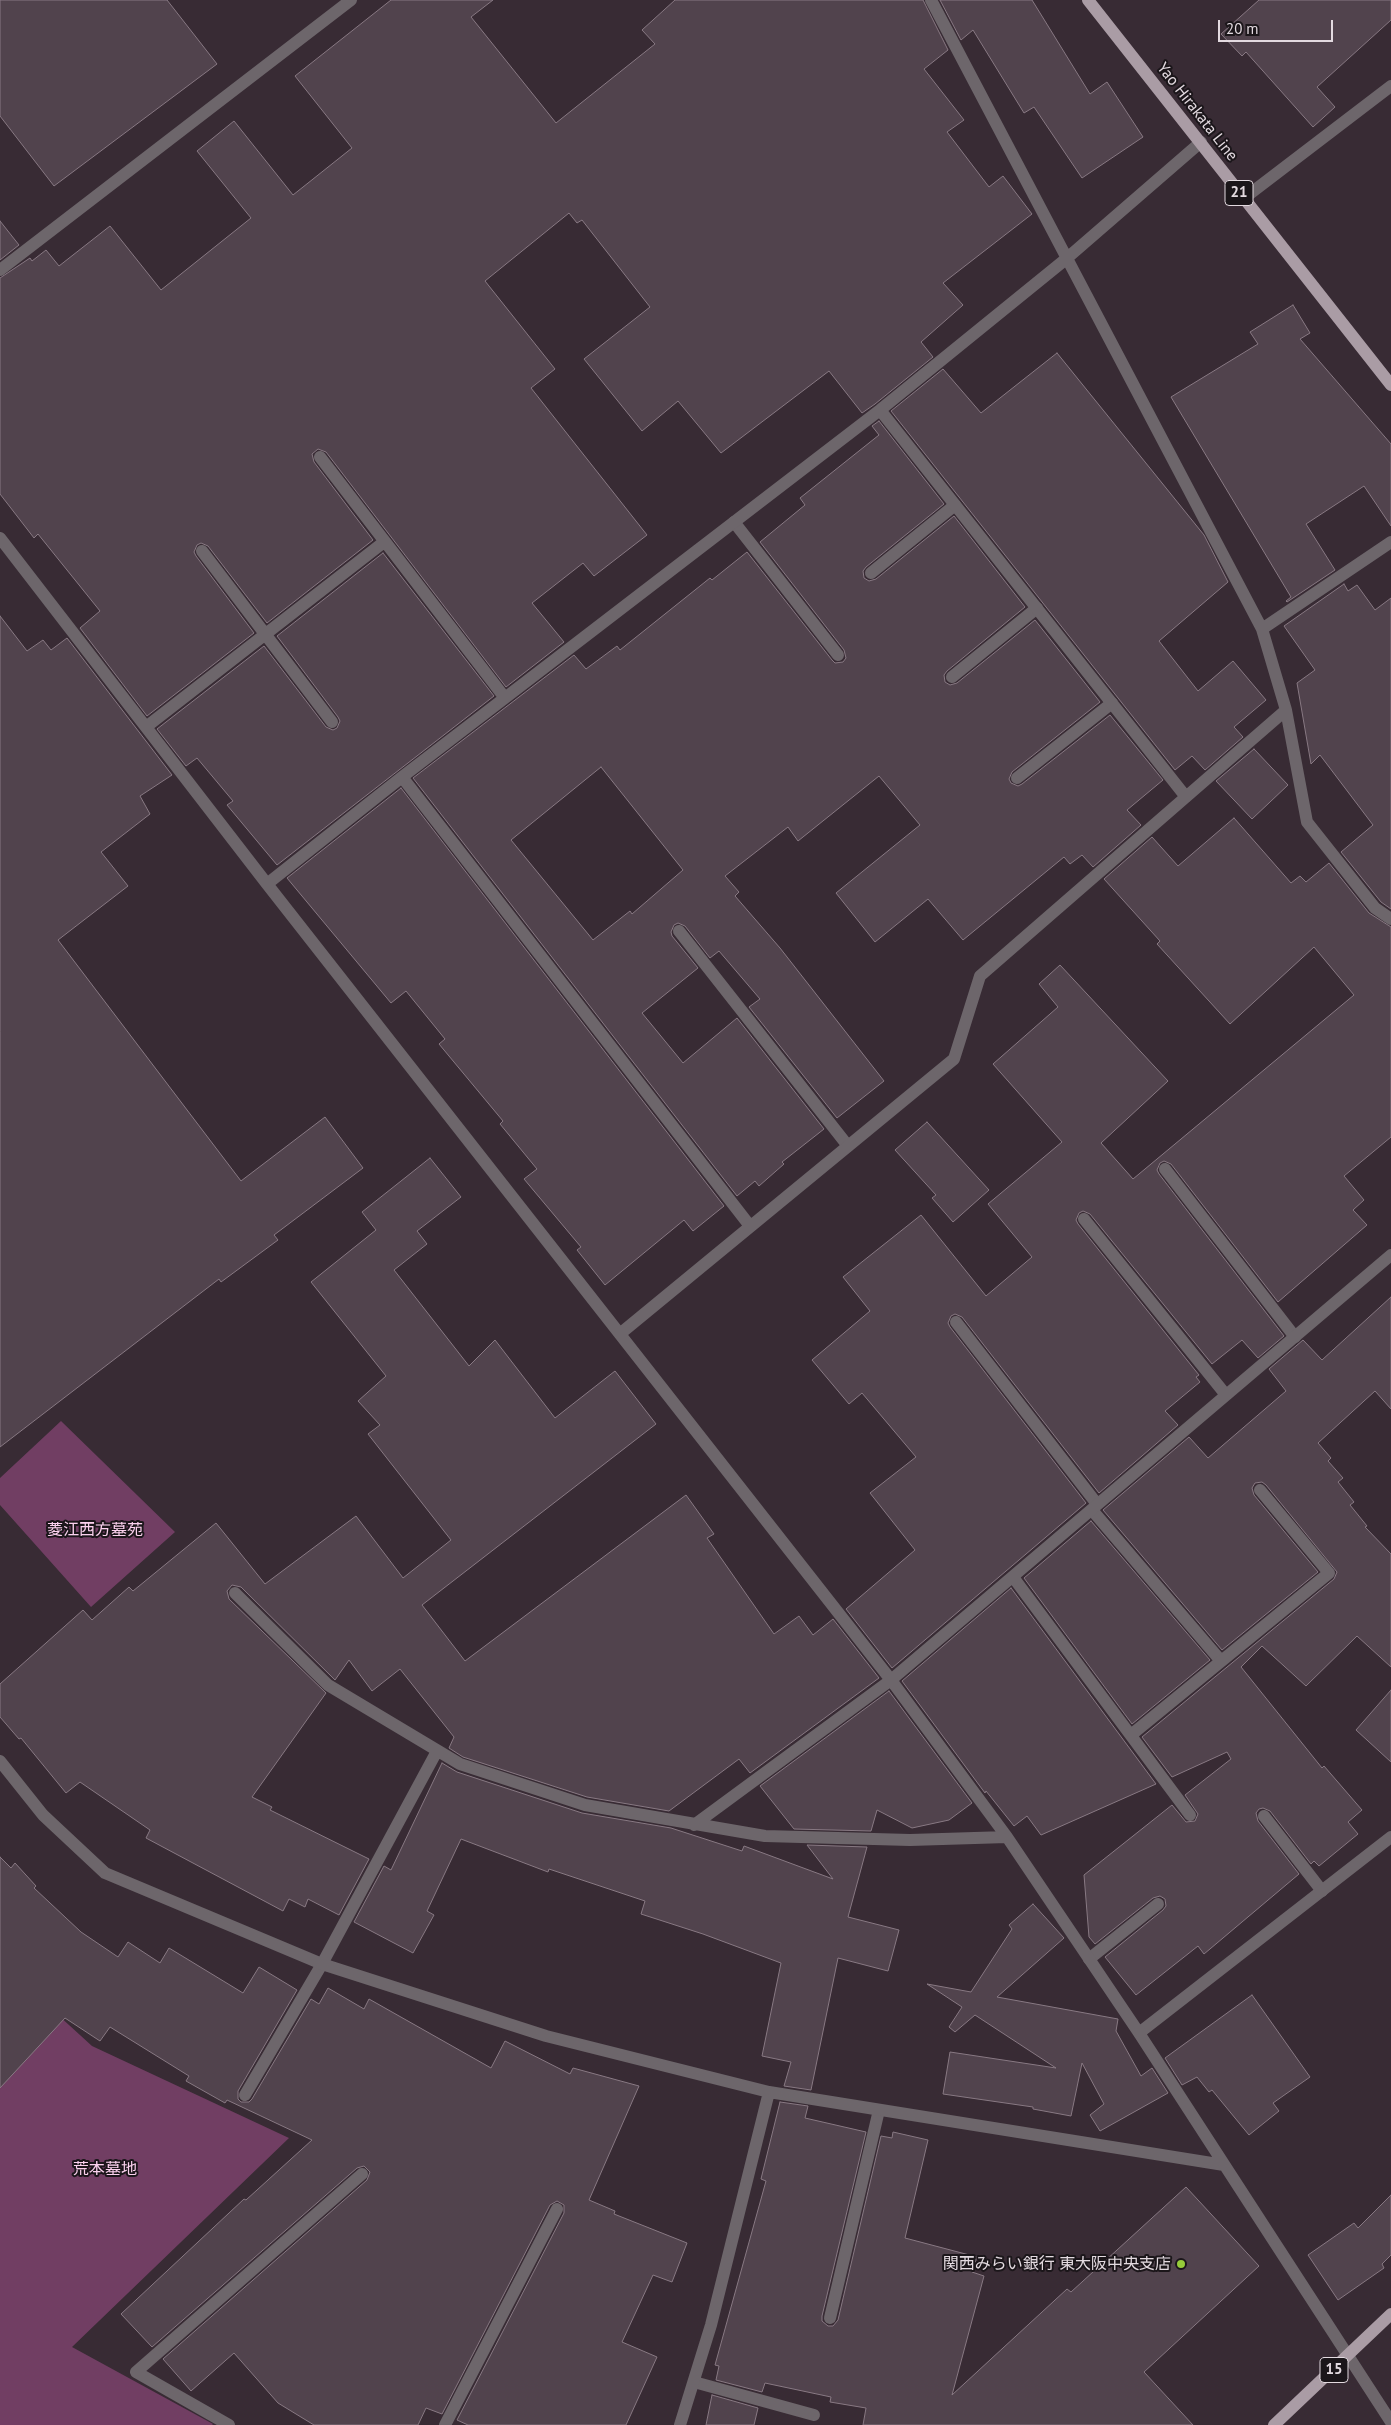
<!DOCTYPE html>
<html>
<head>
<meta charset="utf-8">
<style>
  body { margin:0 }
  #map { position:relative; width:1391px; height:2425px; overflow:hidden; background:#382b34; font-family:"PT Sans",sans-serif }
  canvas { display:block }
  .scale { position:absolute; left:1218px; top:20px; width:115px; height:22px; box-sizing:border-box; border:2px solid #e3dae0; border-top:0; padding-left:6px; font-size:15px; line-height:18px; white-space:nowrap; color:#e3dae0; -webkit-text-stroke:4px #1b161a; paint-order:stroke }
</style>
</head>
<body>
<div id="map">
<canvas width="1391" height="2425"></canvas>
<div class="scale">20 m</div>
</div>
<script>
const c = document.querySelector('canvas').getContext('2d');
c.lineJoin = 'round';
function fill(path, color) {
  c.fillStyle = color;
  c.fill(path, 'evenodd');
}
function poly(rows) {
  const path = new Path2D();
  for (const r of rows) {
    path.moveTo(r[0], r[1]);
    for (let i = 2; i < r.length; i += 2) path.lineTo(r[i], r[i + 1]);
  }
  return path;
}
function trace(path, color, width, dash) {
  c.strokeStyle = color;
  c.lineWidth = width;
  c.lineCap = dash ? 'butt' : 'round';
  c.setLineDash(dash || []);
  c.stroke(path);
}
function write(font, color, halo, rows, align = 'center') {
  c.font = font + ' "PT Sans","Noto Sans JP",sans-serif';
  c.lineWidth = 4;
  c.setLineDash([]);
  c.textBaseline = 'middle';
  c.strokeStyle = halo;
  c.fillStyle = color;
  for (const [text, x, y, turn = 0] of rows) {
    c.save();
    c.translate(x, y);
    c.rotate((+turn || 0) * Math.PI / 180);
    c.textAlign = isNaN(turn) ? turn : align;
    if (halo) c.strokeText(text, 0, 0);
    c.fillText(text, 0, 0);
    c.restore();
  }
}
fill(poly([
  [61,1421,175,1532,91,1607,0,1505,0,1478],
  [0,1962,92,2046,289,2138,72,2347,213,2424,212,2425,0,2425]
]), '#713e63');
const building = poly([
  [0,0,167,0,217,64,54,186,0,116,0,0],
  [391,0,493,0,471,17,556,123,655,44,642,30,675,0,923,0,948,50,924,69,964,120,947,132,989,187,1003,176,1032,214,943,283,963,305,921,342,933,357,875,404,862,413,829,371,721,453,678,401,642,431,584,359,650,307,582,220,577,223,569,213,485,281,555,369,531,388,647,535,594,576,583,563,532,603,564,642,506,687,326,452,318,449,312,454,314,462,373,540,267,623,208,546,201,543,197,545,194,552,196,556,254,633,147,716,80,628,100,611,38,534,34,538,0,494,0,278,30,258,32,261,46,250,59,266,110,226,161,290,251,218,197,151,234,121,293,195,352,148,295,76,391,0],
  [940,0,1032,0,1090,94,1107,82,1143,137,1082,178,1034,107,1024,113,973,30,961,40,940,0],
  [1259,0,1391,0,1391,20,1317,87,1335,107,1313,127,1246,52,1242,56,1221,34,1259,0],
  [0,221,19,245,0,260,0,221],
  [1293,305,1310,333,1300,339,1391,444,1391,526,1364,486,1306,524,1335,570,1287,602,1286,601,1291,597,1171,397,1258,344,1250,332,1293,305],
  [1057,353,1204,535,1228,582,1159,641,1198,691,1233,661,1266,700,1234,727,1243,737,1205,770,1192,756,1175,770,891,411,943,369,981,413,1057,353],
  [879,421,944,504,866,567,863,571,864,578,869,581,876,579,954,516,1025,607,947,671,944,675,945,682,950,685,957,683,1035,620,1100,702,1012,772,1009,779,1011,783,1018,786,1022,784,1110,715,1163,780,1127,810,1141,825,1093,867,1082,855,1070,864,1064,857,963,940,928,899,875,942,836,893,920,825,879,776,798,841,788,827,725,876,739,892,735,896,780,948,884,1081,837,1118,749,1007,760,999,719,951,710,958,685,926,678,923,674,925,671,932,672,936,698,968,642,1013,683,1063,737,1018,824,1129,782,1162,784,1164,759,1186,755,1181,737,1196,413,778,574,655,586,669,617,646,620,650,710,578,712,580,747,552,832,660,835,663,843,662,846,658,844,650,760,542,805,505,800,498,879,435,872,426,879,421],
  [601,767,683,870,632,914,630,911,593,940,511,840,601,767],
  [383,553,494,696,277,865,227,805,233,801,197,758,186,766,157,729,264,646,326,727,333,730,337,728,340,721,338,717,277,636,383,553],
  [1344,584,1348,591,1357,585,1375,610,1391,598,1391,909,1381,902,1341,852,1373,825,1320,755,1311,764,1297,683,1315,670,1284,626,1344,584],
  [0,616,27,651,43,640,51,650,67,638,172,775,140,796,150,814,101,852,128,886,58,940,241,1181,325,1117,363,1168,274,1235,278,1240,221,1282,219,1279,0,1447,0,616],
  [1254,749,1288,785,1252,819,1216,781,1254,749],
  [401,788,724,1206,693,1231,684,1220,605,1285,577,1250,581,1247,524,1179,537,1169,500,1124,503,1121,439,1044,445,1039,406,991,391,1003,287,878,401,788],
  [1234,818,1291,883,1300,876,1306,882,1329,863,1369,913,1391,927,1391,1137,1344,1176,1364,1200,1353,1210,1367,1225,1278,1302,1171,1164,1164,1161,1160,1163,1157,1170,1159,1174,1284,1336,1258,1358,1242,1340,1212,1364,1090,1214,1083,1211,1079,1213,1076,1220,1078,1224,1199,1375,1196,1377,1200,1382,1165,1411,1178,1425,1099,1493,962,1317,955,1314,951,1316,948,1323,950,1327,1086,1503,892,1668,846,1609,915,1550,870,1493,916,1457,862,1393,849,1404,812,1360,870,1311,843,1277,921,1215,986,1296,1032,1257,988,1204,1062,1142,993,1064,1058,1007,1039,984,1060,965,1168,1081,1101,1143,1133,1179,1354,995,1314,947,1230,1024,1157,944,1160,941,1104,879,1152,837,1178,866,1234,818],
  [927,1122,989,1190,953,1222,932,1198,936,1195,895,1150,927,1122],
  [430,1158,461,1197,417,1231,427,1244,394,1270,469,1366,495,1340,555,1418,615,1371,656,1424,422,1605,465,1661,686,1495,714,1534,707,1538,774,1634,799,1616,813,1635,833,1619,879,1678,750,1773,739,1759,669,1811,587,1797,463,1757,449,1748,454,1737,400,1669,372,1691,349,1660,335,1680,241,1587,232,1585,227,1591,229,1599,326,1693,252,1797,272,1807,270,1810,369,1859,339,1915,308,1899,305,1907,289,1899,283,1911,146,1838,150,1830,80,1782,66,1793,21,1738,19,1739,0,1717,0,1684,83,1610,92,1620,129,1587,133,1591,216,1523,265,1584,356,1516,403,1578,451,1540,368,1434,380,1425,358,1401,386,1376,311,1282,376,1230,362,1212,430,1158],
  [1391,1297,1391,1409,1375,1391,1318,1443,1331,1458,1328,1461,1343,1478,1338,1482,1354,1502,1350,1505,1367,1526,1365,1527,1391,1554,1391,1667,1357,1636,1306,1686,1262,1646,1241,1667,1322,1768,1324,1766,1362,1810,1348,1822,1358,1834,1319,1866,1314,1861,1311,1864,1270,1811,1263,1808,1259,1809,1256,1813,1258,1821,1299,1874,1204,1954,1198,1946,1136,1995,1105,1957,1163,1910,1166,1906,1165,1899,1160,1896,1153,1898,1095,1944,1089,1937,1084,1875,1172,1805,1186,1822,1195,1821,1198,1814,1185,1795,1231,1759,1227,1752,1172,1777,1142,1737,1334,1579,1337,1572,1266,1485,1262,1482,1255,1483,1252,1488,1254,1495,1318,1572,1222,1650,1103,1510,1189,1437,1208,1458,1286,1391,1269,1369,1303,1340,1322,1360,1391,1297],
  [1091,1521,1210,1660,1132,1724,1024,1578,1091,1521],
  [1011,1588,1156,1784,1041,1835,1027,1816,1014,1826,986,1791,985,1793,902,1681,1011,1588],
  [1391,1690,1391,1762,1356,1730,1391,1690],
  [889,1691,972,1803,949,1820,912,1828,877,1810,871,1831,794,1829,760,1786,889,1691],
  [442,1763,457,1772,582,1813,671,1828,742,1851,744,1846,833,1879,807,1845,867,1847,848,1917,899,1930,888,1971,838,1958,811,2090,784,2086,791,2062,762,2056,781,1963,703,1934,641,1914,645,1901,549,1869,548,1872,461,1839,427,1911,434,1915,413,1953,354,1922,384,1866,391,1870,442,1763],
  [0,1857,11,1868,15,1863,36,1886,34,1888,81,1932,118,1957,128,1942,160,1963,169,1948,243,1993,259,1967,297,1990,238,2091,238,2099,241,2102,249,2102,252,2099,311,1999,319,2004,328,1988,364,2009,369,1999,491,2068,505,2041,570,2074,573,2068,639,2086,589,2200,615,2211,614,2214,687,2243,672,2282,653,2275,622,2342,657,2357,626,2425,468,2425,457,2420,564,2213,564,2205,557,2201,550,2205,442,2414,426,2408,418,2425,314,2425,278,2403,234,2353,191,2391,163,2359,367,2180,370,2172,364,2166,357,2168,152,2347,121,2314,244,2199,246,2200,312,2140,227,2100,225,2103,186,2081,189,2076,110,2027,100,2041,65,2018,0,2088,0,1857],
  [1033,1904,1064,1938,997,1997,1118,2019,1116,2031,1141,2076,1152,2068,1168,2093,1100,2131,1090,2115,1104,2104,1082,2063,1071,2116,1033,2109,1033,2107,943,2094,950,2052,1056,2068,975,2015,955,2032,949,2027,962,2007,927,1984,971,1992,1012,1929,1009,1925,1033,1904],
  [1252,1995,1310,2077,1273,2103,1279,2111,1249,2135,1212,2090,1209,2092,1197,2077,1182,2085,1165,2058,1252,1995],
  [780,2102,808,2106,805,2118,866,2132,822,2316,822,2321,828,2326,833,2326,838,2320,881,2136,892,2138,893,2132,928,2140,905,2238,977,2257,972,2272,984,2276,952,2395,1067,2289,1071,2292,1186,2187,1259,2266,1144,2372,1193,2425,863,2425,866,2408,830,2402,831,2397,765,2383,762,2392,716,2380,719,2366,715,2365,766,2181,761,2179,780,2102],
  [1391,2195,1391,2255,1382,2264,1384,2268,1338,2300,1308,2255,1354,2223,1358,2228,1391,2195],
  [712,2395,758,2408,754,2425,706,2425,712,2395]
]);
fill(building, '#51434d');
trace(building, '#887983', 1);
trace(poly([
  [734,522,838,655],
  [871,573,955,505],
  [952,677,1037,608],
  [1017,778,1112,703],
  [679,931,848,1146],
  [1165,1169,1295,1337],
  [956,1322,1097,1504],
  [1092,1510,1221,1661],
  [1264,1816,1322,1891],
  [1089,1959,1158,1904],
  [245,2095,322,1964],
  [830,2318,879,2110],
  [694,2382,814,2415]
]), '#6d666b', 12);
trace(poly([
  [931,0,1262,629],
  [1243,199,1391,86],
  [0,270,351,0],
  [880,410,1186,797],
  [320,457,505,698],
  [0,538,267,884,891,1680,1007,1837,1139,2033,1391,2422],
  [202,551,332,722],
  [1286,710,1307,822,1375,908,1391,919],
  [146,727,384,542],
  [402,777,750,1226],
  [267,884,402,777,880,410,1066,259,1201,142],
  [1084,1219,1226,1395],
  [621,1333,954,1059,980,976,1286,710,1262,629,1391,542],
  [1013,1577,1190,1815],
  [235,1593,328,1685,460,1764,585,1805,765,1836,910,1840,1007,1837],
  [1131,1735,1329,1573,1260,1490],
  [0,1761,43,1815,105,1873,322,1964,546,2036,769,2092,1224,2165],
  [694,1825,891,1680,1391,1255],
  [322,1964,437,1751],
  [1139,2033,1391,1837],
  [229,2425,136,2372,362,2174],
  [445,2425,557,2209],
  [680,2425,711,2325,769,2092]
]), '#6d666b', 12);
trace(poly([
  [1088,0,1391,385],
  [1274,2425,1391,2314]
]), '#aa9ca5', 12);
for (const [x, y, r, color] of [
  [1181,2264,5,"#96cc3a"]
]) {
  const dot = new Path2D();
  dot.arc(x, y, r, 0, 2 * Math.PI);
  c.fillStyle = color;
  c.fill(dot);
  trace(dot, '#1b161a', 2);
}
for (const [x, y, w] of [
  [1239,193,28],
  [1334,2370,28]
]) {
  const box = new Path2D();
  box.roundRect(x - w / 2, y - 12.5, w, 25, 4);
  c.fillStyle = '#1b161a';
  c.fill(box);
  trace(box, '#e3dae0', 1);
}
write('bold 15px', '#e3dae0', null, [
  ["21",1239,193],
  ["15",1334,2370]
]);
write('16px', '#e3dae0', '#1b161a', [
  ["Yao Hirakata Line",1197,112,52]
]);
write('16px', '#fbd1ee', '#1b161a', [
  ["菱江西方墓苑",95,1530],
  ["荒本墓地",105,2169]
]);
write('16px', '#e3dae0', '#1b161a', [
  ["関西みらい銀行 東大阪中央支店",1171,2264]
], 'right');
</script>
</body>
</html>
